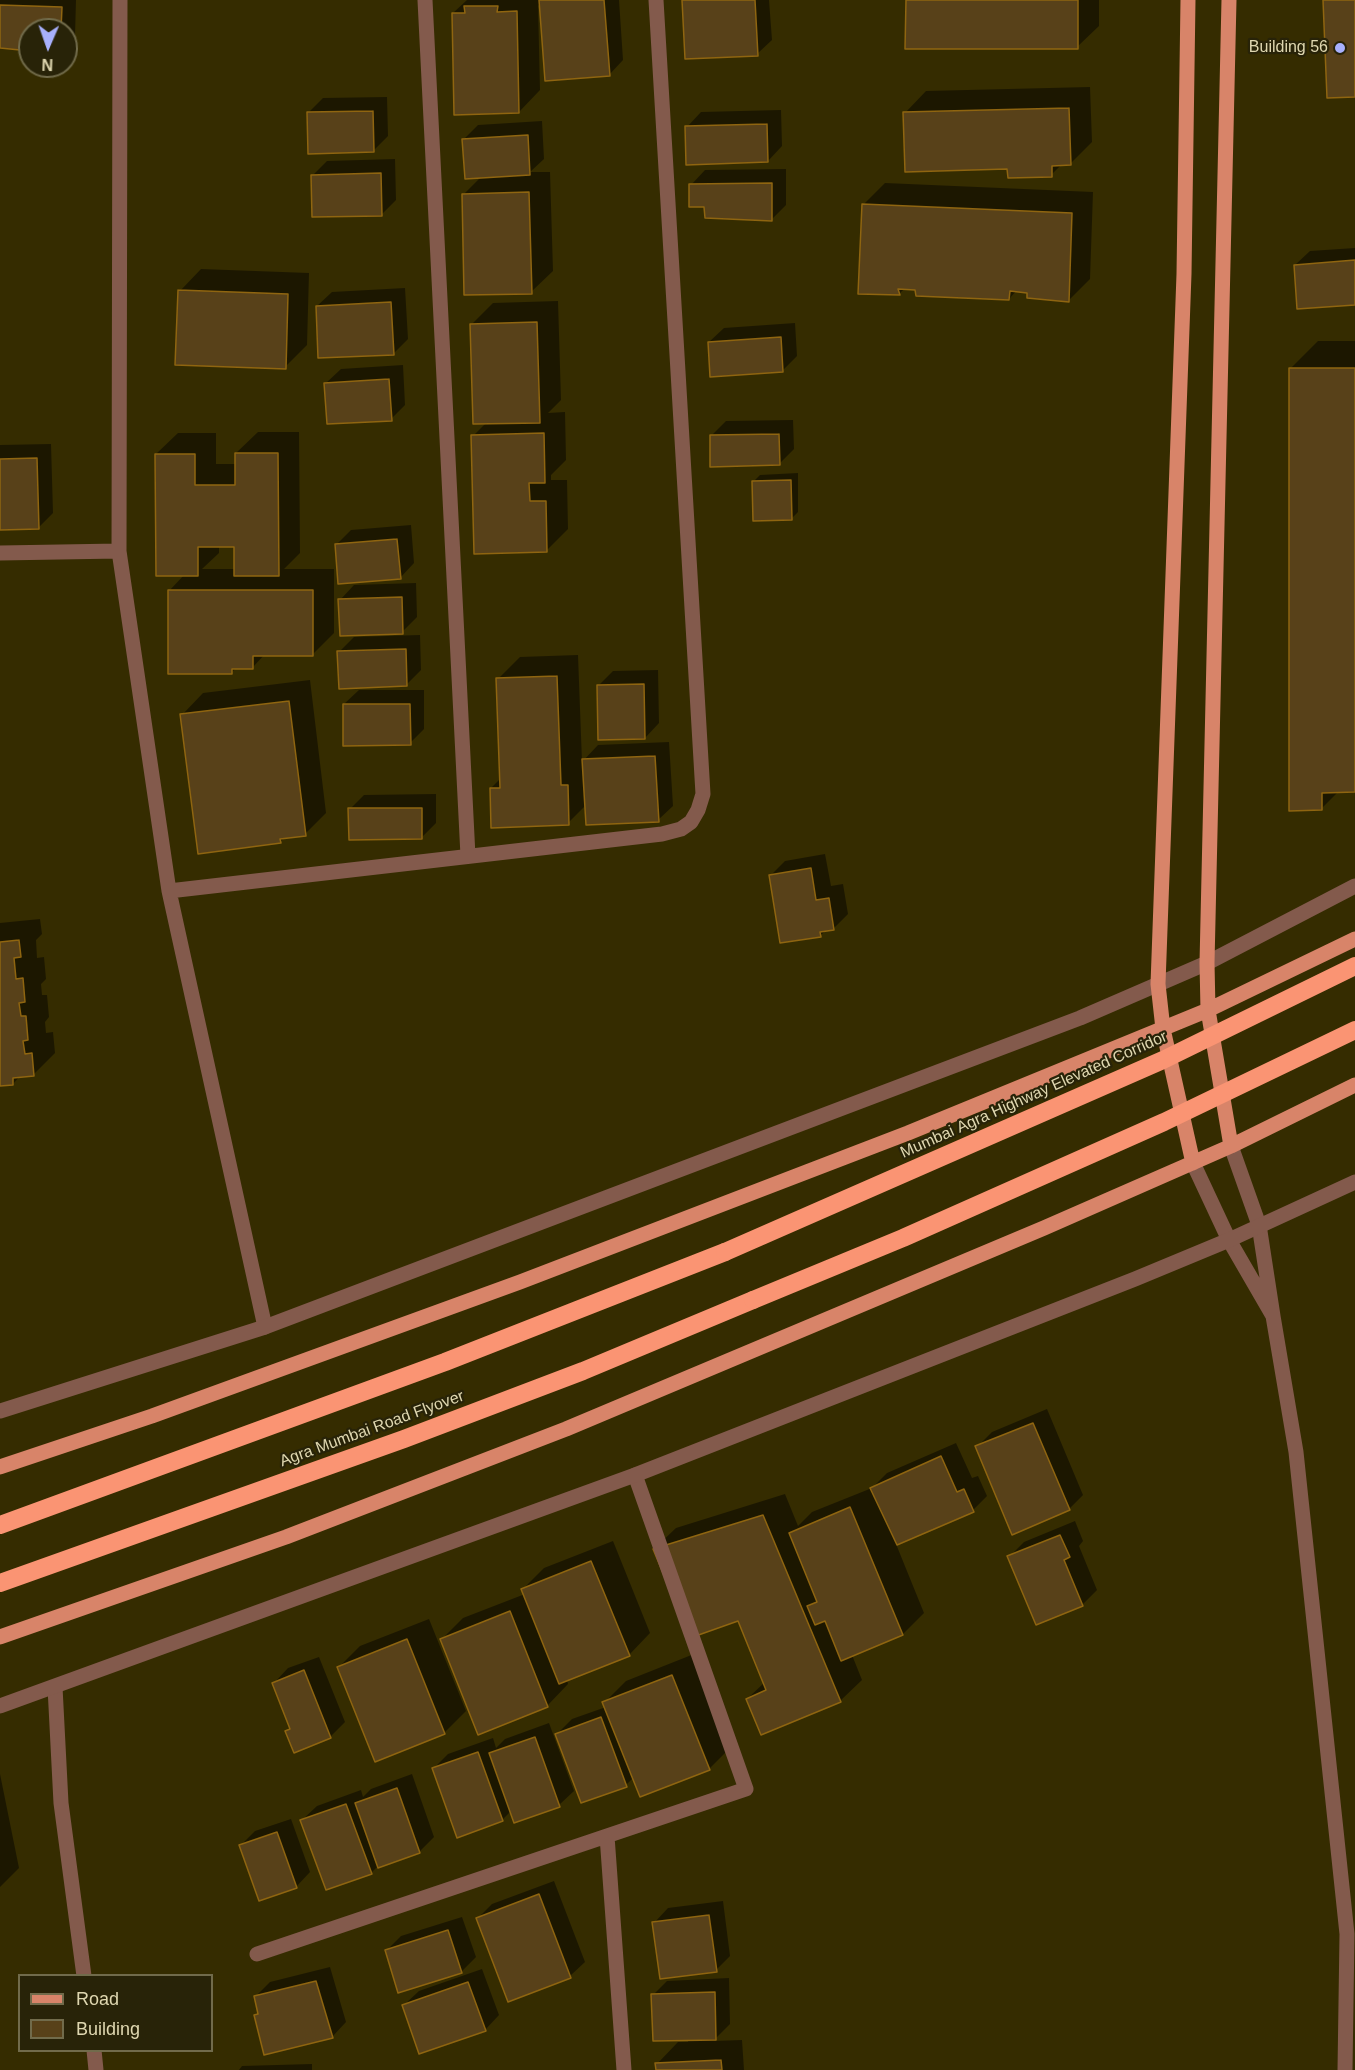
<!DOCTYPE html>
<html>
<head>
<meta charset="utf-8">
<style>
  body { margin:0 }
  #map { position:relative; width:1355px; height:2070px; overflow:hidden; background:#352c00; font-family:Helvetica,sans-serif }
  canvas { display:block }
  .legend { position:absolute; left:18px; top:1974px; width:195px; height:78px; box-sizing:border-box; background:#282308; border:2px solid #716b4b; margin:0; padding:8px 10px; list-style:none; font-size:18px; color:#dfd7b0 }
  .legend li { display:flex; align-items:center; gap:12px; height:30px }
  .legend b { width:30px; border:2px solid #716b4b }
  .north { position:absolute; left:18px; top:18px; width:60px; height:60px; box-sizing:border-box; background:#282308; border:2px solid #716b4b; border-radius:50%; rotate:182deg; font-size:16px; font-weight:700; line-height:24px; text-align:center; color:#dfd7b0 }
  .north::after { content:''; display:block; margin:auto; width:21px; height:27px; background:#a8b0fc; clip-path:polygon(50% 0,100% 100%,50% 72%,0 100%) }
</style>
</head>
<body>
<div id="map">
<canvas width="1355" height="2070"></canvas>
<ul class="legend">
<li><b style="height:8px;background:#d88469"></b>Road</li>
<li><b style="height:16px;background:#584119"></b>Building</li>
</ul>
<div class="north">N</div>
</div>
<script>
const c = document.querySelector('canvas').getContext('2d');
c.lineJoin = 'round';
function fill(path, color) {
  c.fillStyle = color;
  c.fill(path, 'evenodd');
}
function poly(rows) {
  const path = new Path2D();
  for (const r of rows) {
    path.moveTo(r[0], r[1]);
    for (let i = 2; i < r.length; i += 2) path.lineTo(r[i], r[i + 1]);
  }
  return path;
}
function trace(path, color, width, dash) {
  c.strokeStyle = color;
  c.lineWidth = width;
  c.lineCap = dash ? 'butt' : 'round';
  c.setLineDash(dash || []);
  c.stroke(path);
}
function write(font, color, halo, rows, align = 'center') {
  c.font = font + ' Helvetica,sans-serif';
  c.lineWidth = 4.5;
  c.setLineDash([]);
  c.textBaseline = 'middle';
  c.strokeStyle = halo;
  c.fillStyle = color;
  for (const [text, x, y, turn = 0] of rows) {
    c.save();
    c.translate(x, y);
    c.rotate((+turn || 0) * Math.PI / 180);
    c.textAlign = isNaN(turn) ? turn : align;
    if (halo) c.strokeText(text, 0, 0);
    c.fillText(text, 0, 0);
    c.restore();
  }
}
fill(poly([
  [0,0,76,0,75,36,66,45,66,30,30,30,30,49,0,47],
  [467,0,619,0,623,60,609,75,538,5,540,90,519,112,453,13],
  [683,0,769,0,772,40,757,54],
  [907,0,1099,0,1099,26,1077,47],
  [1090,87,1092,142,1070,164,1062,164,1051,175,1009,168,905,113,926,91],
  [387,97,388,136,373,151,308,113,323,98],
  [781,110,782,146,768,161,687,127,701,112],
  [542,121,544,159,530,172,550,172,553,271,531,292,463,195,481,177,464,139,478,125],
  [395,159,396,200,382,214,313,175,327,161],
  [786,169,786,205,772,219,706,205,691,185,705,170],
  [885,183,1093,192,1090,279,1068,301,1017,290,1009,299,917,288,905,288,899,294,863,205],
  [1355,248,1355,303,1295,265,1310,251],
  [201,269,309,273,307,345,285,367,180,291],
  [405,288,408,339,393,354,317,306,332,292],
  [558,301,561,400,548,413,565,412,566,460,551,475,551,480,567,480,568,529,546,551,473,436,486,423,472,324,493,303],
  [795,323,797,356,783,370,709,342,724,328],
  [1318,341,1355,341,1355,791,1339,791,1322,808,1290,369],
  [403,365,405,405,391,419,326,383,341,369],
  [793,420,794,449,779,464,711,436,726,421],
  [258,432,299,432,300,553,284,569,334,569,334,633,312,655,265,654,253,667,237,667,231,673,169,591,185,574,156,454,178,433,216,433,216,464,236,464,236,453],
  [219,545,235,545,236,569,202,569,219,553],
  [51,444,53,513,38,528,0,528,0,445],
  [798,473,798,512,791,519,753,482,760,475],
  [411,525,414,563,400,578,336,545,351,530],
  [416,583,417,617,402,632,340,600,354,585],
  [420,635,421,670,406,685,339,652,354,637],
  [578,655,582,762,598,745,669,742,673,806,658,820,586,805,568,823,491,788,501,778,498,679,520,657],
  [658,670,659,723,645,738,598,686,613,671],
  [310,680,326,813,305,834,285,837,280,842,182,715,203,693],
  [359,690,424,690,424,729,410,743,344,704],
  [436,794,436,823,422,837,350,809,364,795],
  [825,854,831,886,843,884,848,914,833,929,826,930,820,936,770,876,785,861],
  [40,919,42,934,36,940,37,958,44,957,46,979,41,984,42,995,47,995,49,1017,45,1022,46,1033,53,1032,55,1053,33,1075,20,1076,13,1084,0,1085,0,923],
  [1047,1409,1083,1495,1069,1509,977,1447,992,1432],
  [956,1443,972,1478,978,1476,987,1496,973,1510,896,1544,924,1613,903,1634,852,1655,862,1680,840,1701,747,1699,765,1682,739,1619,654,1549,676,1528,785,1494,798,1526,812,1512,872,1488,887,1473],
  [1075,1521,1083,1541,1079,1546,1097,1590,1082,1605,1009,1557,1024,1542],
  [613,1541,650,1633,629,1655,567,1679,568,1684,547,1706,442,1639,463,1618,525,1594,523,1589,544,1568],
  [429,1619,466,1711,444,1733,339,1667,360,1646],
  [694,1654,731,1747,710,1768,641,1795,634,1777,626,1785,557,1734,572,1719,606,1707,604,1703,626,1681],
  [319,1657,345,1722,330,1737,287,1731,291,1727,274,1683,288,1668],
  [549,1723,574,1791,559,1805,511,1811,502,1820,433,1769,448,1754,493,1738,496,1748,505,1739],
  [0,1774,19,1868,0,1887],
  [412,1774,434,1837,419,1852,379,1865,371,1873,302,1820,317,1806,361,1790,363,1797,371,1789],
  [291,1819,310,1872,296,1887,241,1845,255,1831],
  [554,1881,585,1962,570,1976,478,1918,492,1904],
  [723,1901,730,1956,716,1970,654,1923,668,1908],
  [462,1917,476,1957,461,1972,387,1950,401,1936],
  [330,1967,346,2022,332,2037,255,2016,259,2012,256,1996,270,1982],
  [482,1969,499,2015,485,2030,404,2005,419,1991],
  [729,1978,730,2024,713,2041,742,2040,744,2070,657,2070,657,2064,678,2042,688,2042,688,2039,653,1995,667,1981],
  [312,2064,312,2070,239,2070,242,2066]
]), '#0007');
const building = poly([
  [539,0,604,0,610,76,545,81,539,0],
  [682,0,755,0,758,56,685,59,682,0],
  [906,0,1078,0,1078,49,905,49,906,0],
  [1323,0,1355,0,1355,97,1327,98,1323,0],
  [0,5,62,7,61,30,30,30,30,51,0,48,0,5],
  [464,6,498,6,497,12,517,11,519,113,454,115,452,13,465,13,464,6],
  [1069,108,1071,165,1052,166,1052,177,1008,178,1007,169,905,172,903,112,1069,108],
  [373,111,374,152,308,154,307,112,373,111],
  [767,124,768,162,686,165,685,126,767,124],
  [528,135,530,175,465,179,462,139,528,135],
  [381,173,382,216,312,217,311,175,381,173],
  [772,183,772,221,705,218,704,207,689,207,689,184,772,183],
  [529,192,532,294,464,295,462,194,529,192],
  [862,204,1072,213,1069,302,1027,298,1027,293,1010,291,1009,300,916,296,915,290,898,289,900,295,858,294,862,204],
  [1355,260,1355,305,1297,309,1294,265,1355,260],
  [178,290,288,294,286,369,175,365,178,290],
  [391,302,394,355,318,358,316,306,391,302],
  [537,322,540,423,473,424,470,324,537,322],
  [781,337,783,372,710,377,708,342,781,337],
  [1289,368,1355,368,1355,792,1322,793,1322,810,1289,811,1289,368],
  [389,379,392,421,327,424,324,383,389,379],
  [544,433,545,483,529,483,530,501,546,501,547,552,474,554,471,435,544,433],
  [779,434,780,465,710,467,710,435,779,434],
  [235,453,278,453,279,576,234,576,234,547,198,547,198,576,156,576,155,454,195,454,195,485,235,485,235,453],
  [37,458,39,529,0,530,0,459,37,458],
  [791,480,792,520,753,521,752,481,791,480],
  [397,539,401,579,338,584,335,544,397,539],
  [168,590,313,590,313,656,253,656,253,669,232,669,232,674,168,674,168,590],
  [402,597,403,634,340,636,338,599,402,597],
  [406,649,407,686,339,689,337,651,406,649],
  [557,676,561,785,568,785,569,825,491,828,490,788,500,788,496,678,557,676],
  [644,684,645,739,598,740,597,685,644,684],
  [289,701,306,836,280,839,281,843,198,854,180,714,289,701],
  [343,704,410,704,411,745,343,746,343,704],
  [655,756,659,822,586,825,582,759,655,756],
  [348,808,422,808,422,839,349,840,348,808],
  [811,868,816,900,829,898,834,930,820,932,821,937,780,943,769,875,811,868],
  [19,940,21,957,14,958,16,979,23,978,25,1002,19,1003,21,1016,26,1016,28,1040,23,1041,25,1054,32,1053,34,1076,13,1078,13,1085,0,1086,0,942,19,940],
  [1033,1423,1070,1510,1012,1535,975,1446,1033,1423],
  [941,1456,957,1492,964,1489,974,1512,897,1545,870,1488,941,1456],
  [850,1507,903,1635,841,1661,825,1621,815,1625,807,1606,817,1602,789,1533,850,1507],
  [763,1515,841,1702,761,1735,746,1699,766,1690,738,1621,690,1638,653,1549,763,1515],
  [1060,1535,1070,1557,1064,1560,1083,1606,1036,1625,1007,1556,1060,1535],
  [591,1561,630,1656,559,1684,521,1589,591,1561],
  [510,1611,548,1707,478,1735,440,1639,510,1611],
  [407,1639,445,1734,375,1762,337,1667,407,1639],
  [304,1670,331,1738,294,1753,285,1731,290,1729,272,1683,304,1670],
  [672,1675,710,1770,640,1797,602,1702,672,1675],
  [601,1717,627,1787,581,1803,555,1734,601,1717],
  [535,1737,560,1807,514,1823,489,1753,535,1737],
  [478,1752,503,1821,457,1838,432,1768,478,1752],
  [397,1788,420,1853,378,1868,355,1803,397,1788],
  [346,1804,372,1874,326,1890,300,1820,346,1804],
  [277,1832,297,1888,259,1901,239,1845,277,1832],
  [539,1894,571,1978,508,2002,476,1918,539,1894],
  [709,1915,717,1972,660,1979,652,1922,709,1915],
  [448,1930,462,1973,398,1993,385,1950,448,1930],
  [316,1981,333,2038,264,2055,254,2015,258,2014,254,1996,316,1981],
  [468,1982,486,2031,419,2054,402,2005,468,1982],
  [715,1992,716,2040,653,2041,651,1994,715,1992],
  [721,2060,722,2070,656,2070,655,2063,721,2060]
]);
fill(building, '#584119');
trace(building, '#8f6510', 1.5);
trace(poly([
  [120,0,119,551,169,891,265,1327],
  [425,0,468,856],
  [0,553,119,551],
  [169,891,662,834,681,829,691,822,698,810,703,794,656,0],
  [1193,1163,1229,1240,1273,1316,1259,1225,1231,1146],
  [1273,1316,1296,1452,1347,1934,1345,2070],
  [55,1687,61,1803,84,1976],
  [607,1836,624,2070],
  [257,1954,746,1789,635,1475],
  [94,2050,96,2070]
]), '#835a4c', 15);
trace(poly([
  [0,1411,265,1327,1080,1018,1207,963,1355,886],
  [0,1706,635,1475,1135,1279,1229,1240,1355,1182]
]), '#835a4c', 15);
trace(poly([
  [1188,0,1184,274,1158,984,1163,1029,1193,1163],
  [1229,0,1207,963,1208,1010,1231,1146],
  [0,1467,152,1416,520,1282,908,1133,1208,1010,1355,939],
  [0,1637,286,1537,566,1429,1044,1228,1231,1146,1355,1085]
]), '#d88469', 15);
trace(poly([
  [0,1525,445,1362,725,1252],
  [0,1583,404,1439,583,1371,753,1300]
]), '#fa9473', 18);
trace(poly([
  [725,1252,1163,1060,1355,966],
  [753,1300,903,1238,1164,1122,1355,1030]
]), '#fa9473', 18);
for (const [x, y, r, color] of [
  [1340,48,6,"#a8b0fc"]
]) {
  const dot = new Path2D();
  dot.arc(x, y, r, 0, 2 * Math.PI);
  c.fillStyle = color;
  c.fill(dot);
  trace(dot, '#282308', 2);
}
write('16px', '#dfd7b0', '#282308', [
  ["Building 56",1328,48]
], 'right');
write('16px', '#dfd7b0', '#282308', [
  ["Mumbai Agra Highway Elevated Corridor",1034,1095,-24],
  ["Agra Mumbai Road Flyover",372,1429,-20]
]);
</script>
</body>
</html>
